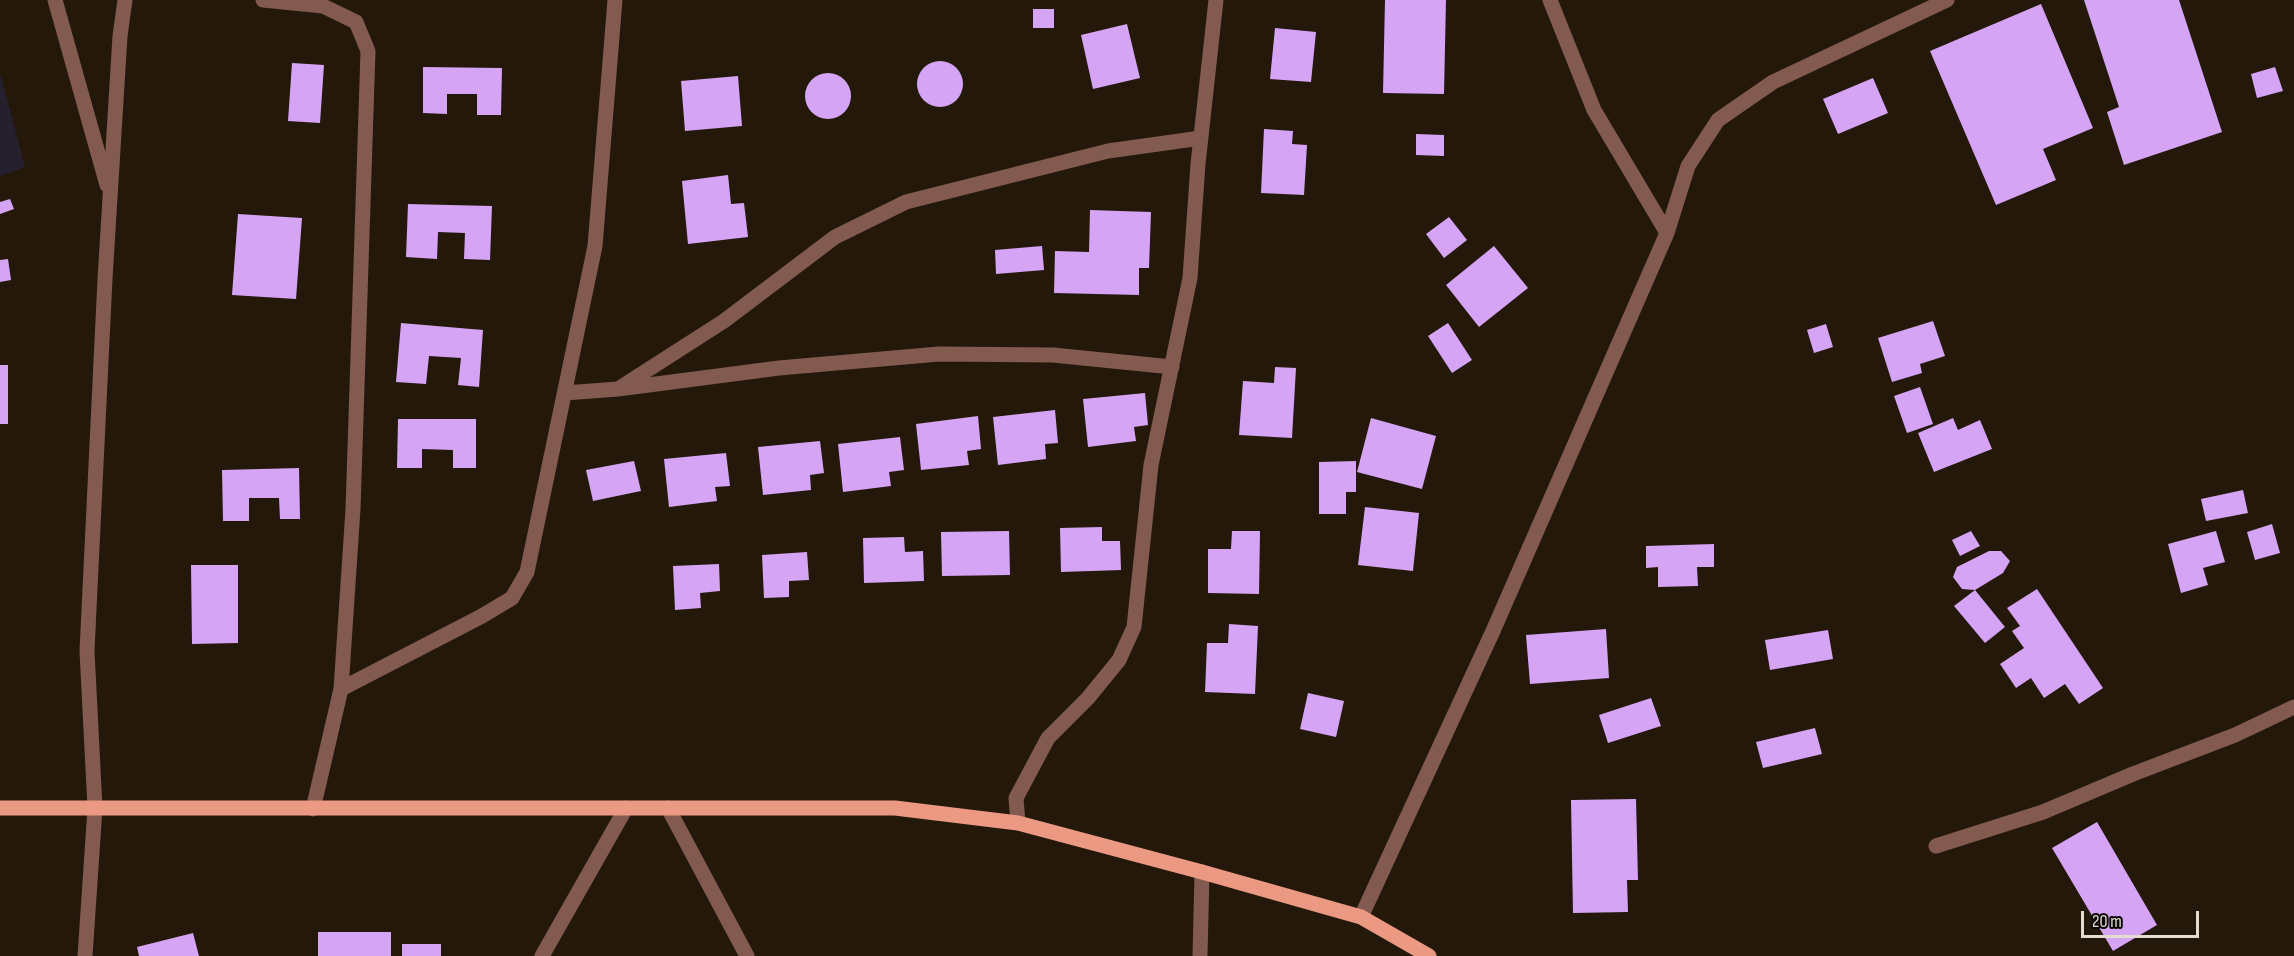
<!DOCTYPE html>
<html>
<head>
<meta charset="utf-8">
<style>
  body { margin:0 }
  #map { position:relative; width:2294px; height:956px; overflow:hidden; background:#24180b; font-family:"Sofia Sans Condensed",sans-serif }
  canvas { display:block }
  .scale { position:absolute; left:2081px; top:911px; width:118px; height:27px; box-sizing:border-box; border:3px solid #e4dcd3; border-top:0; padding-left:8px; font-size:18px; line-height:21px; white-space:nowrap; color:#e4dcd3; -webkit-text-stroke:4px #090502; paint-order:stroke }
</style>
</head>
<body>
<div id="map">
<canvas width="2294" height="956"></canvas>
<div class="scale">20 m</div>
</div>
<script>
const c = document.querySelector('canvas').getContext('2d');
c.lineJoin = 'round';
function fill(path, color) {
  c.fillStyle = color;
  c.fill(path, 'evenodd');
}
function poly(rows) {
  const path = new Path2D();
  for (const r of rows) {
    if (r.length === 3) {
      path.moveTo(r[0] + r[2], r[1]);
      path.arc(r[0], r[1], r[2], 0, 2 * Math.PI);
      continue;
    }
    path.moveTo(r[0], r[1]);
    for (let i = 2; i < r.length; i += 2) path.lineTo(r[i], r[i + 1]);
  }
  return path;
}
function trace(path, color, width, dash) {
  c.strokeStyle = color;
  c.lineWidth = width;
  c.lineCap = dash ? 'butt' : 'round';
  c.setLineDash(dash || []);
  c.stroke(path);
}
fill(poly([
  [0,72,25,167,0,176]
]), '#251f2e');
fill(poly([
  [1385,0,1446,0,1444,94,1383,93],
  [2084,0,2179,0,2222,132,2124,165,2107,112,2119,107],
  [2041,4,2093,128,2043,149,2056,180,1996,205,1930,51],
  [1033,9,1054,9,1054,28,1033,28],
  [1127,24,1140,78,1093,89,1081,35],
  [1275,28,1316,32,1311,82,1270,79],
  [940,84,23],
  [292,63,324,65,320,123,288,121],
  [423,67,502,68,501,115,477,115,477,94,447,94,447,114,423,113],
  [2275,67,2283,91,2257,98,2251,74],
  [828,96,23],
  [738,76,742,126,685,131,681,81],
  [1873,78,1888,113,1838,134,1823,99],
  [1264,129,1293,131,1292,144,1307,145,1304,195,1261,193],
  [1416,134,1444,135,1444,156,1416,155],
  [728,175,731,204,744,203,748,237,688,244,682,181],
  [10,199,14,209,0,214,0,202],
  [408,204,492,206,490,260,464,259,465,233,438,232,437,259,406,257],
  [1090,210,1151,212,1149,268,1139,268,1139,295,1054,293,1055,251,1089,252],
  [238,214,302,218,296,299,232,295],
  [1449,217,1467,240,1444,258,1426,234],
  [1042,246,1044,270,996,274,995,250],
  [1494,246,1528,288,1479,327,1446,285],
  [8,259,11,280,0,282,0,260],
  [1933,321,1945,356,1920,364,1922,373,1892,382,1878,338],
  [401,323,483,330,479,387,458,385,461,358,429,356,426,384,396,382],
  [1448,323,1472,360,1452,373,1428,336],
  [1826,324,1833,347,1814,353,1807,330],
  [0,365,8,365,8,424,0,424],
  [1275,367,1296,368,1292,438,1239,435,1243,381,1274,383],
  [1920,387,1933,424,1907,433,1894,396],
  [1145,393,1148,425,1134,427,1136,441,1088,447,1083,399],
  [1055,410,1058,443,1045,444,1046,459,998,465,993,417],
  [978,416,981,449,967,451,969,465,921,470,916,424],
  [1371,418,1436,436,1422,489,1357,472],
  [1953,418,1958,430,1980,420,1992,449,1934,472,1918,433],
  [398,419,476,419,476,468,453,468,453,450,422,449,422,468,397,468],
  [900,437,904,470,889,472,891,486,843,492,838,444],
  [820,441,824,473,810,475,811,490,763,495,758,447],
  [726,453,730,486,715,487,717,501,669,507,664,459],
  [634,461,641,491,593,501,586,470],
  [1356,461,1356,492,1346,492,1346,514,1319,514,1319,462],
  [299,468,300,519,280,519,279,498,249,498,249,521,223,521,222,470],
  [2243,490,2248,513,2206,521,2201,499],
  [1365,507,1419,513,1413,571,1358,565],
  [2272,524,2280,553,2255,560,2247,532],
  [1102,527,1102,541,1120,541,1121,570,1061,572,1060,528],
  [1009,531,1010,575,942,576,941,532],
  [1232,531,1260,531,1259,594,1208,593,1208,549,1231,549],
  [1971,531,1980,546,1960,556,1952,540],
  [2216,531,2225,562,2203,568,2208,585,2181,593,2168,544],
  [904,537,905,552,923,551,924,581,864,583,863,538],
  [1714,544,1714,567,1697,567,1698,586,1658,587,1658,567,1646,568,1646,546],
  [1989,551,2001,551,2010,561,2003,573,1975,590,1962,589,1953,577,1957,567],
  [807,552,809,580,789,581,789,597,764,598,762,555],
  [719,564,720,591,700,593,701,608,675,610,673,566],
  [191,565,238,565,238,643,192,644],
  [2037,589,2103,688,2079,704,2065,684,2044,698,2031,678,2016,688,2000,664,2024,648,2012,631,2020,626,2007,608],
  [1975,590,2005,627,1985,643,1954,606],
  [1229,624,1258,626,1255,694,1205,692,1207,643,1228,643],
  [1606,629,1609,678,1530,684,1526,635],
  [1828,630,1833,659,1770,670,1765,640],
  [1308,693,1344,701,1336,737,1300,729],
  [1651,698,1661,726,1608,743,1599,715],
  [1815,728,1822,754,1763,768,1756,742],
  [1636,799,1638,880,1627,880,1628,912,1573,913,1571,800],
  [2097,822,2157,925,2113,951,2052,848],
  [318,932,391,932,391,956,318,956],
  [193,933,199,956,139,956,137,947],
  [402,944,441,944,441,956,402,956]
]), '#d6a4f5');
trace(poly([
  [55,0,107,185],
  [263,0,323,6,356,22,368,51,353,509,341,689,313,809],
  [1550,0,1594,110,1667,233],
  [618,389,724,321,835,237,906,202,1108,151,1201,138],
  [565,393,618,389,779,368,939,354,1053,355,1172,367],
  [341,689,482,616,512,598,527,572,595,246,615,0],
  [668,808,747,956],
  [1018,823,1016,798,1048,738,1088,698,1119,660,1134,627,1151,465,1190,278,1198,164,1216,0],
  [1936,846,2043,812,2133,774,2235,735,2294,707],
  [1361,917,1493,631,1667,233,1688,166,1718,120,1773,82,1947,0],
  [85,956,95,808,87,651,105,279,120,36,125,0],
  [542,956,626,808],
  [1200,956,1202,872]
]), '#825a4f', 15);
trace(poly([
  [0,808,895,808,1018,823,1202,872,1361,917,1429,956]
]), '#eb9982', 15);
</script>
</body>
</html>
